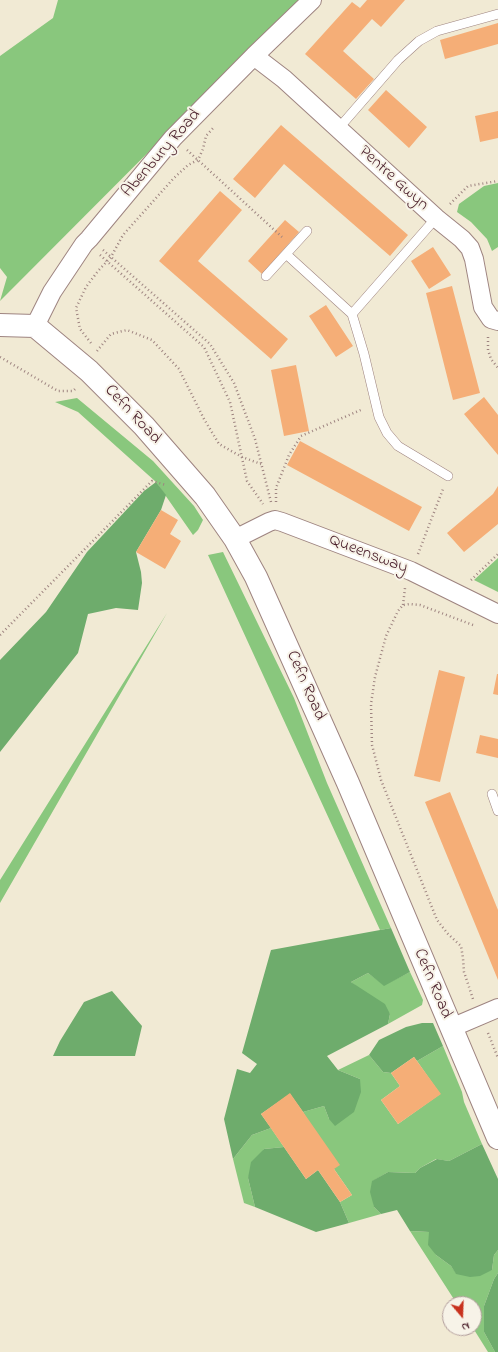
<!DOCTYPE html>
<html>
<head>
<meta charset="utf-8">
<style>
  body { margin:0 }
  #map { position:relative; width:498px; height:1352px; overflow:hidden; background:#f1ead4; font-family:"Indie Flower",sans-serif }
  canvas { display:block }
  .north { position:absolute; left:442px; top:1296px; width:40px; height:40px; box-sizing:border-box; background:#f7f3e8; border:1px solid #b29e9c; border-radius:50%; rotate:161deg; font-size:11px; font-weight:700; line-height:16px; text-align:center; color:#4a1f2b }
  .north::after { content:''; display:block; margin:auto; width:14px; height:18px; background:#c8321e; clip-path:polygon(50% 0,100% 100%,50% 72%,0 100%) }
</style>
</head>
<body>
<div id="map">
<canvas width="498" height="1352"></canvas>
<div class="north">N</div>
</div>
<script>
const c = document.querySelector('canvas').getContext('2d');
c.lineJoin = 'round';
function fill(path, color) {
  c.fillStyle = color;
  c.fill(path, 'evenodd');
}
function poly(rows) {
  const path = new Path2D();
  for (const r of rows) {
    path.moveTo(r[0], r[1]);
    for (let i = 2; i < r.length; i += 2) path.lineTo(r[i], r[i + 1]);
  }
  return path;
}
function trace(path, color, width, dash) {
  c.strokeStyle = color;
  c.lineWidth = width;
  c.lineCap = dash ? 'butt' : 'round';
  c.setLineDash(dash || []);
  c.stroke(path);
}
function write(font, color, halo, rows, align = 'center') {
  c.font = font + ' "Indie Flower",sans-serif';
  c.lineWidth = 4;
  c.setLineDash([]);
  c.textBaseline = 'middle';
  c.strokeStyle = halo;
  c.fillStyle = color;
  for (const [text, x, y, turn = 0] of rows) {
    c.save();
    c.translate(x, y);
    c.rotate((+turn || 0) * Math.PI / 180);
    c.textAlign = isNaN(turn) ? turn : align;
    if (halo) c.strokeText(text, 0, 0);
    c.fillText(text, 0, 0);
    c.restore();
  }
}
fill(poly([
  [58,0,300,0,0,301,7,277,0,268,0,56,53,18],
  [498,183,498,247,492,251,487,239,471,222,457,212,459,204,484,186],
  [77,398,153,461,194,506,203,520,198,530,193,535,156,482,78,412,55,402],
  [223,552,294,698,327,783,391,928,380,930,208,555],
  [498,558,498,592,474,580],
  [167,613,0,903,0,880],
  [410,972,423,1000,422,1005,388,1024,390,1014,351,982,368,973,384,985],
  [443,1046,462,1092,464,1102,482,1144,449,1161,436,1159,420,1168,415,1173,388,1172,373,1181,374,1207,381,1214,349,1223,340,1202,352,1195,334,1169,303,1112,324,1106,329,1119,360,1079,338,1070,369,1055,383,1072,391,1073,400,1086,381,1100,398,1124,440,1094,417,1061],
  [271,1128,284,1147,264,1149,248,1178,255,1207,244,1203,233,1159,252,1135],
  [410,1231,429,1232,436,1255,451,1266,456,1273,492,1270,494,1255,498,1250,498,1273,494,1279,484,1306,484,1332,495,1352,488,1352,473,1328,474,1328,474,1304,457,1304]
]), '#89c77d');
fill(poly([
  [156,482,166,495,161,510,136,552,141,572,142,583,138,610,116,608,88,614,78,653,0,752,0,660,46,612,87,552,144,491],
  [391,928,410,972,384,986,368,973,351,982,385,1004,390,1014,388,1024,327,1056,338,1070,360,1079,361,1092,354,1112,335,1126,329,1119,324,1106,303,1112,290,1094,261,1114,271,1128,252,1135,233,1159,224,1119,237,1069,250,1073,257,1064,242,1053,271,950],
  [112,991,142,1026,135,1056,53,1056,60,1041,84,1002],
  [422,1023,433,1023,443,1046,417,1061,414,1057,391,1073,383,1072,369,1055,379,1040,406,1027],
  [482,1144,498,1179,498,1250,494,1255,492,1270,480,1276,470,1277,456,1274,451,1266,436,1255,428,1245,429,1232,410,1231,397,1210,381,1214,374,1207,370,1192,372,1181,388,1172,415,1173,420,1168,437,1159,449,1161],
  [284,1147,306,1179,318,1170,340,1202,349,1223,316,1232,255,1207,248,1178,251,1162,264,1149],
  [498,1273,498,1352,495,1352,484,1332,484,1306,494,1279]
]), '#6eac6c');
fill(poly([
  [367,0,405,0,381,27,372,19,343,51,374,79,356,99,305,54,352,2,360,8],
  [498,23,498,44,445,59,440,40],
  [386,90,427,127,409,148,368,110],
  [498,111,498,138,480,142,475,116],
  [281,125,408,235,390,256,284,164,255,198,233,179],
  [220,191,242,210,198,261,288,339,271,359,159,261],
  [285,220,299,232,262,274,248,261],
  [433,247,451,275,429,289,411,261],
  [452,286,480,393,453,400,426,293],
  [326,305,353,346,336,357,309,316],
  [296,365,309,431,284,436,271,370],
  [484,397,498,415,498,455,464,414],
  [300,441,422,507,409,531,287,465],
  [498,486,498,524,464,552,447,533,493,494],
  [161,510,178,520,170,534,181,541,165,569,136,552],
  [439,670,465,677,440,782,414,776],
  [497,674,498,674,498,695,493,694],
  [480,735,498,739,498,758,476,753],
  [450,792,498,910,498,980,425,802],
  [414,1057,441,1094,398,1124,381,1100,400,1086,391,1073],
  [290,1093,340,1165,334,1169,352,1195,340,1202,318,1170,306,1179,261,1114]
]), '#f5ae77');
const service = poly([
  [338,129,398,60,419,41,437,31,498,14],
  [286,254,352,314,436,218],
  [266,276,307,231],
  [352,314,364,354,379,417,387,433,398,446,448,476],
  [492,794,498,811]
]);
const minor = poly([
  [254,56,284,79,436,218,462,239,470,248,474,259,483,307,491,319,498,321],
  [35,326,52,292,84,244,89,239,173,138,254,56,312,0],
  [235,539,269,522,275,520,282,522,411,571,498,614],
  [451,1028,498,1008]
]);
const tertiary = poly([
  [0,325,35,326,89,371,144,426,205,496,235,539,256,577,348,783,498,1138]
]);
trace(service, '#9e8480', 10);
trace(minor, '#9e8480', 20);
trace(tertiary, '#9e8480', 24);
trace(poly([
  [187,150,282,237],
  [450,204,468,186,498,181],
  [103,250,210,344,234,383,255,439,271,502],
  [100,255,204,347,230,402,247,481,263,504],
  [488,337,488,350,491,359,498,368],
  [91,343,80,329,76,308,86,287,98,271,111,257,123,235,173,179,188,165,198,160,203,149,206,136,214,127],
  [97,351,111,334,127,330,152,340,179,369,204,419,219,444,242,457,261,464],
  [0,357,58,391,73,391,76,388],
  [276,502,276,488,289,455,301,436,363,409],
  [418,554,443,489],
  [471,580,498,554],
  [403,605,405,588],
  [473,625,420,605,410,604,403,605,398,611,386,636,375,677,371,704,372,745,381,780,437,920,448,934,461,946,463,958,464,972,473,999],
  [0,635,152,481,166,485],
  [488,1033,498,1058]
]), '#9e8480', 2.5, [1, 3]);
trace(service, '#fff', 9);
trace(minor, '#fff', 18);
trace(tertiary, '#fff', 22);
write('17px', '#4a1f2b', '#f7f3e8', [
  ["Abenbury Road",162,154,-49],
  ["Pentre Gwyn",393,179,42],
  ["Cefn Road",132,415,47],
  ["Queensway",368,555,21],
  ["Cefn Road",305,686,66],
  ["Cefn Road",432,984,67]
]);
</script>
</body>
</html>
